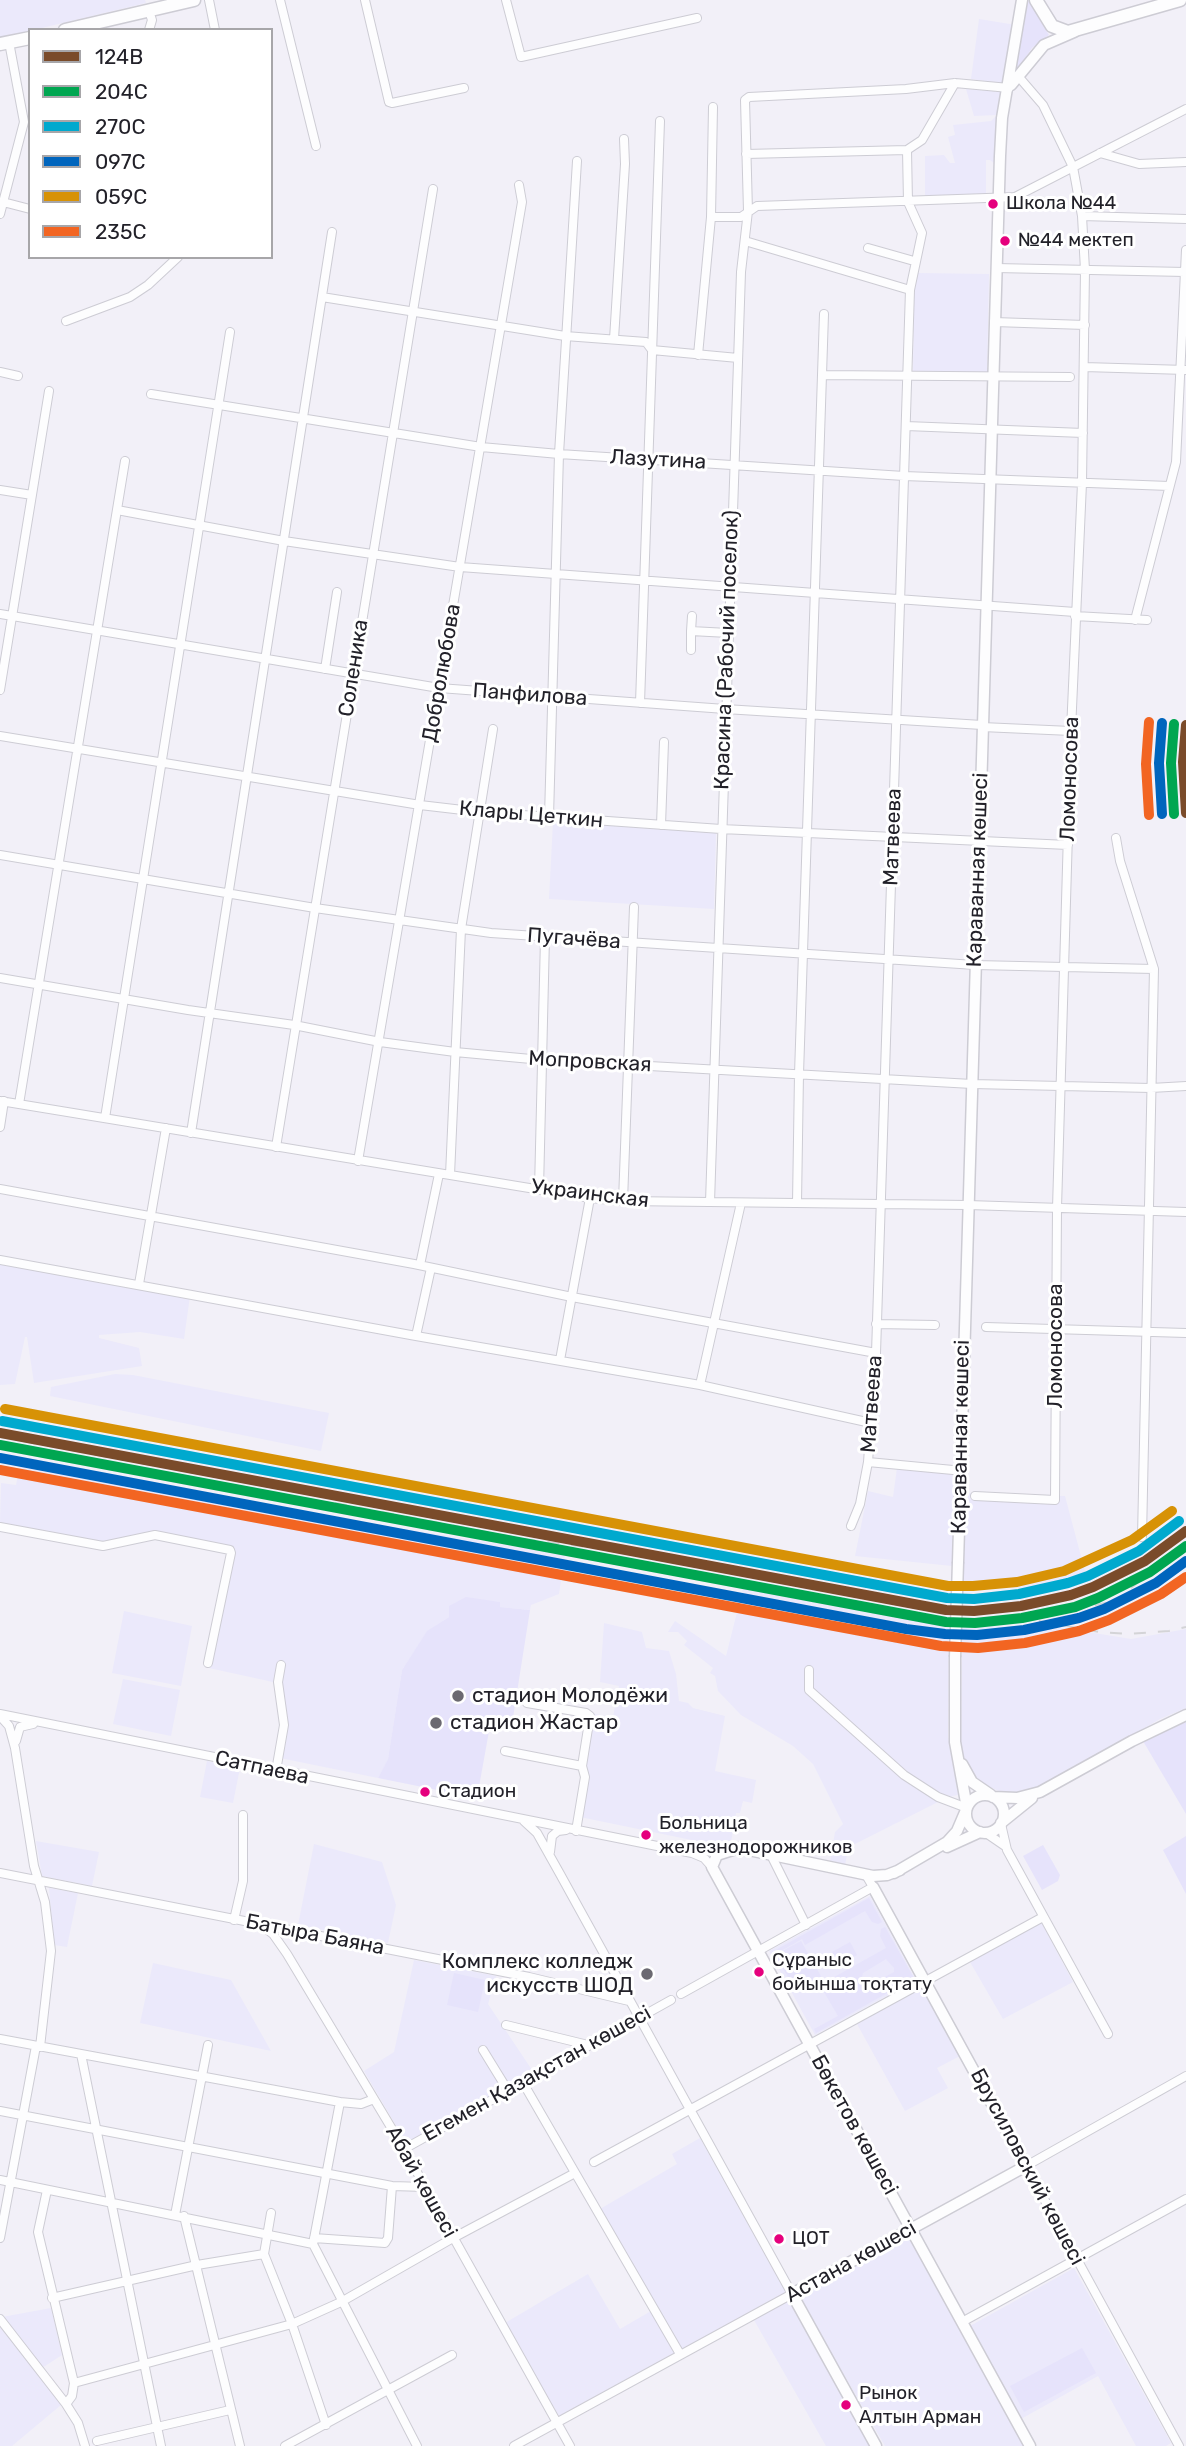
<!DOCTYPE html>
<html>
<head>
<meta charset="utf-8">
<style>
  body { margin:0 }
  #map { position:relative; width:1186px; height:2446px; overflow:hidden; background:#f2f0f8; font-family:Rubik,sans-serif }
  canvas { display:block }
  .legend { position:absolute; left:28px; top:28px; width:245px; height:231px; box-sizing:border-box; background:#fff; border:2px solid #a7a6a9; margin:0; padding:9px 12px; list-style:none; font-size:21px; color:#222129 }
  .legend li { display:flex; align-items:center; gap:14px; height:35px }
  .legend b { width:35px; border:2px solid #a7a6a9 }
</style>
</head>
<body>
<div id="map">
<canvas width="1186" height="2446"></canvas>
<ul class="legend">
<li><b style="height:9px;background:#7a4b2a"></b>124В</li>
<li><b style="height:9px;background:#00a651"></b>204С</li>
<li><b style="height:9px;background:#00a9ce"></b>270С</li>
<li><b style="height:9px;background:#0065bd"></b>097С</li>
<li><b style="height:9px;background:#d79206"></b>059С</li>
<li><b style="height:9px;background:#f26522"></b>235С</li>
</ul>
</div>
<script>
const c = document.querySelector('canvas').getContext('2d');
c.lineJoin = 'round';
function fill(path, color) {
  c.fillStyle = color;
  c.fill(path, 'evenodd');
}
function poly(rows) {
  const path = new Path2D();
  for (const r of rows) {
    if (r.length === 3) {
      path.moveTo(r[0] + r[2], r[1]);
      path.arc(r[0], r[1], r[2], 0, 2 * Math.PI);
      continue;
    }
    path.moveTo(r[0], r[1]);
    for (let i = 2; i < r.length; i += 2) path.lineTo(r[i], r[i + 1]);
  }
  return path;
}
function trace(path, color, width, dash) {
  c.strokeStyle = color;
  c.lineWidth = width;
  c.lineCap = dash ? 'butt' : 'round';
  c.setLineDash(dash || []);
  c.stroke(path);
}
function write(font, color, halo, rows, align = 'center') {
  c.font = font + ' Rubik,sans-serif';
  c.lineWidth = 6;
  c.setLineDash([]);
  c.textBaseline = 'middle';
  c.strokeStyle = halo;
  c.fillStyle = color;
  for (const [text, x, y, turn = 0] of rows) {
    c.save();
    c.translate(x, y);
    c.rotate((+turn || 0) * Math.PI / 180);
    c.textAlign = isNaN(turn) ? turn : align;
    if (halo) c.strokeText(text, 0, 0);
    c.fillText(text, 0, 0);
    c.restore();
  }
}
fill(poly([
  [0,0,145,0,146,3,0,38],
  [979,19,1016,25,1006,84,971,79],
  [966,89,1001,92,995,164,990,160,986,160,986,196,925,199,925,156,944,155,950,163,955,163,948,137,955,135,953,125,991,121,997,115,974,116],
  [917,273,989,274,987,374,913,374,914,292],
  [553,822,716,833,714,909,549,899],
  [0,1262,190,1296,184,1339,140,1332,99,1335,99,1338,139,1348,142,1366,34,1383,27,1337,25,1337,15,1384,0,1385],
  [115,1374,133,1375,329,1413,321,1451,50,1396,51,1387],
  [20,1466,147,1491,188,1496,189,1493,244,1504,565,1554,559,1594,531,1605,530,1610,499,1607,499,1602,488,1601,449,1617,427,1632,402,1670,388,1760,378,1778,280,1758,282,1684,209,1668,234,1547,156,1532,102,1543,0,1524,1,1483,16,1485],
  [897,1468,954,1473,952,1566,855,1556,868,1491,893,1497],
  [966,1493,1065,1496,1086,1575,1058,1590,963,1585],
  [743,1588,949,1623,948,1736,958,1795,947,1797,946,1805,938,1802,853,1845,849,1844,845,1865,830,1861,835,1832,843,1824,813,1764,793,1746,741,1715,718,1691,715,1676,710,1673,713,1668,684,1645,687,1641,678,1632,668,1632,675,1621,726,1656],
  [124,1611,192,1626,181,1686,112,1673],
  [604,1623,642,1632,646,1648,669,1651,676,1674,679,1701,688,1703,693,1708,725,1716,715,1771,756,1780,752,1803,743,1801,740,1813,736,1813,731,1842,706,1843,580,1817,585,1763,594,1714,613,1717,619,1686,600,1682],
  [962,1624,1000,1627,1045,1625,1131,1639,1186,1629,1186,1708,1160,1719,1041,1789,1009,1795,999,1791,975,1781,964,1762,961,1747],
  [123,1679,180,1690,171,1736,113,1724],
  [207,1761,240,1768,233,1803,200,1797],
  [36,1841,99,1852,92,1886,42,1876],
  [314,1844,382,1862,396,1905,388,1943,298,1925],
  [49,1888,78,1893,67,1947,54,1945],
  [870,1896,916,1980,815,2035,769,1951],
  [1041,1922,1073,1982,1003,2019,970,1962],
  [414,1960,496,1976,488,2004,534,2073,408,2146,364,2071,394,2052],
  [153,1963,231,1980,271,2051,140,2023],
  [924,1986,962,2055,937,2068,948,2088,905,2111,857,2024],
  [700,2138,786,2293,681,2350,600,2209,677,2164,672,2154],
  [909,2235,1026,2446,885,2446,798,2295],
  [1074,2268,1171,2443,1166,2446,1136,2446,1098,2376,1021,2419,970,2326],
  [588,2274,620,2329,651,2311,675,2353,559,2416,505,2323],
  [789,2300,872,2446,826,2446,754,2320],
  [51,2308,62,2355,42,2368,2,2317],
  [0,2327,61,2405,12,2446,0,2446]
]), '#ebe9fb');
fill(poly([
  [1026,0,1028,0,1049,35,1032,48,1016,72],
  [466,1597,500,1602,500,1607,530,1610,512,1724,491,1720,477,1798,378,1778,388,1759,402,1670,427,1631,449,1617,449,1606],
  [1186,1722,1186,1814,1143,1741],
  [1186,1836,1186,1894,1163,1850],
  [1043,1845,1060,1875,1058,1881,1042,1890,1023,1856],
  [869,1898,882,1922,878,1924,872,1922,865,1911,805,1945,802,1939,774,1955,772,1952],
  [885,1927,914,1978,816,2033,814,2029,838,2016,820,1985,886,1948,880,1936,881,1929],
  [886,1959,894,1968,894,1972,868,1986,862,1977,863,1973],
  [801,1941,822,1978,797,1992,775,1955],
  [850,1942,857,1955,839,1965,832,1952],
  [454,1973,485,1980,478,2012,447,2005],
  [1082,2348,1096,2373,1024,2412,1010,2386]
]), '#e6e3fb');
const minor = poly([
  [209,0,215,30],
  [280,0,316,146],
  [365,0,389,102,392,103,464,88],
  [506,0,521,57,697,18],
  [149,11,152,20,149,30],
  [1100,153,1139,164,1186,162],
  [746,154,907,150,922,140,955,83],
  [3,202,30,209],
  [0,214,24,122,9,42],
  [1082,216,1186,219],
  [711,217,741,217,757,206,1015,197,1186,109],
  [745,241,910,290],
  [868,248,914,261],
  [996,268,1185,272],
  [322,297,565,336,646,342,652,350,738,358],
  [66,321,130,297,148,285,178,257],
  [994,322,1085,325],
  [614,339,625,164,624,139],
  [698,355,711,217,713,107],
  [1084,367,1186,370],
  [0,372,18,376],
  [822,375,1070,377],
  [151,394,481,447,559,454,904,476,1169,486],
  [906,426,1083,433],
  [0,490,32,495],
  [117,510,284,541,460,567,1075,612],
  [0,614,439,688,725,709,982,725],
  [1075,616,1147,620],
  [1135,620,1176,462,1186,250],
  [691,631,692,616],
  [691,650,691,631,728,633],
  [325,669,337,592],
  [0,690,49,391],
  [640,703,660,121],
  [982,727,1071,731],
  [0,736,420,805,480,812,721,829,1068,845],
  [549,817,559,454,577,161],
  [661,825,664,742],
  [1116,838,1120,861,1154,969,1142,1537],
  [0,855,315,908,491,933,975,965,1154,969],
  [0,978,188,1010,294,1025,380,1042,455,1052,542,1060,972,1084,1151,1088,1186,1086],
  [0,1101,590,1198,623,1201,968,1205,1186,1212],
  [19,1104,125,461],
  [105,1118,230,332],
  [0,1127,4,1101],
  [191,1133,332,232],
  [276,1147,433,189],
  [358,1161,522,202,519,185],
  [450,1175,461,929,493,729],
  [0,1189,414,1264,572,1297,876,1353],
  [539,1189,545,937],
  [623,1201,634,907],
  [710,1202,741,272,748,211,745,100,749,97,906,89,955,83,1009,88],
  [797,1203,799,1074,824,314],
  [0,1260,416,1336,700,1385,871,1423],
  [420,1265,439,1174],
  [139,1284,166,1128],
  [876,1324,935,1325],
  [986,1327,1186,1333],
  [416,1336,431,1268],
  [560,1360,590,1198],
  [700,1385,741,1203],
  [868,1462,953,1470],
  [975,1496,1055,1500,1057,1208,1071,731,1082,483,1085,270,1082,216,1073,167,1043,105,1018,76],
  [851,1526,860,1504,868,1462,876,1353,910,290,922,233,908,202,907,150],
  [0,1527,103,1546,155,1535,230,1550,231,1553,208,1663],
  [809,1670,809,1690,904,1775,938,1797,967,1808],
  [527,1703,586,1713,590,1716,582,1766,585,1777,576,1831],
  [0,1714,692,1853,704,1858,712,1867],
  [0,1716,9,1726,15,1748,34,1866,45,1902,51,1951,40,2047],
  [16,1741,20,1727,33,1724],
  [505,1751,582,1766],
  [276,1771,284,1725,278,1682,281,1665],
  [1001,1824,1007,1850,1108,2034],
  [986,1833,1005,1846],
  [550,1852,552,1836,558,1831,566,1830],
  [694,1853,723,1849],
  [770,1853,806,1925],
  [0,1873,529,1977,629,2001],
  [234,1920,243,1881,243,1815],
  [264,1927,273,1934,287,1954,404,2149,570,2446],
  [681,1994,873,1887,866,1875],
  [506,2025,588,2045],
  [0,2039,340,2102,361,2104,374,2099],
  [483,2050,507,2089],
  [81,2054,161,2446],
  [522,2081,680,2354],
  [340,2102,313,2244,417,2446],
  [0,2111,392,2186,425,2187],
  [404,2149,671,2000],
  [594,2162,1043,1917],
  [0,2180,313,2244],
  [47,2190,38,2232,74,2383,72,2396,66,2404],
  [175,2215,208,2045],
  [184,2216,240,2446],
  [0,2238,36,2046],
  [314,2238,385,2243,388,2238,392,2186],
  [264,2254,292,2324,326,2425],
  [264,2254,271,2213],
  [52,2298,197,2265,264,2254],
  [0,2319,66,2404,78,2423,85,2446],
  [962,2322,1186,2199],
  [74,2383,292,2324,341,2302,453,2238,575,2173],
  [97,2441,230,2410],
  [285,2446,452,2355],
  [514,2446,792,2294,560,1874,537,1833,524,1821],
  [1179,2446,1026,2166,1186,2076]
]);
const major = poly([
  [1011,85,1044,45,1074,32],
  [958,1562,1000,156,1002,118,1022,0],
  [955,1657,955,1742,967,1808],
  [962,1764,972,1782,991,1795],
  [985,1814,19],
  [993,1797,1017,1798,1040,1792,1132,1741,1186,1715],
  [1001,1823,1032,1798],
  [947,1847,980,1832],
  [900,1870,887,1875,873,1876,739,1848,717,1855,712,1867,1030,2446],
  [894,1873,947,1842,957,1831,966,1810],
  [873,1887,1026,2166,792,2294,876,2446]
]);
const highway = poly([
  [1036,0,1052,26,1068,32,1180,0],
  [65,30,194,0],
  [0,44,30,38]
]);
trace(minor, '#cdccd4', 10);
trace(major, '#cdccd4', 13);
trace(highway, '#cdccd4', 15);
trace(minor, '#fdfdfe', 8);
trace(major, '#fdfdfe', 10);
trace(highway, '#fdfdfe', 12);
trace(poly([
  [0,1437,346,1501],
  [335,1503,523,1539,596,1548],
  [1131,1588,1186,1545],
  [810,1597,886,1612,949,1620,997,1621,1059,1613,1119,1600,1148,1588,1186,1564],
  [1039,1621,1100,1632,1128,1634,1169,1631,1186,1627]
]), '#d4d4d7', 2, [12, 12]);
const majorBridge = poly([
  [955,1657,958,1562]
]);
trace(majorBridge, '#cdccd4', 13, []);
trace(majorBridge, '#fdfdfe', 10);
trace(poly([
  [1186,725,1183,762,1186,813],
  [0,1433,946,1610,974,1611,1021,1606,1071,1595,1093,1587,1145,1561,1186,1531]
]), '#7a4b2a', 10);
trace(poly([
  [1174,814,1171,763,1174,724],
  [0,1445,946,1622,975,1623,1022,1618,1075,1607,1098,1598,1150,1572,1186,1546]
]), '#00a651', 10);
trace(poly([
  [2,1421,947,1598,974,1599,1019,1594,1068,1583,1088,1576,1139,1551,1179,1521]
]), '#00a9ce', 10);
trace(poly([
  [1162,814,1159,763,1162,723],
  [0,1458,906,1629,945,1634,977,1635,1024,1630,1079,1618,1104,1609,1156,1583,1186,1561]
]), '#0065bd', 10);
trace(poly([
  [5,1409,948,1586,973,1586,1017,1582,1064,1571,1132,1540,1172,1511]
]), '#d79206', 10);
trace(poly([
  [1149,815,1146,764,1149,722],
  [0,1470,941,1646,978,1648,1025,1643,1079,1631,1109,1620,1161,1594,1186,1577]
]), '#f26522', 10);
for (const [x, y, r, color] of [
  [993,204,6,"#e5007d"],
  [1005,241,6,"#e5007d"],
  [458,1696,7,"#6b6971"],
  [436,1723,7,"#6b6971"],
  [425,1792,6,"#e5007d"],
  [646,1835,6,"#e5007d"],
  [759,1972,6,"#e5007d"],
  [647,1974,7,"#6b6971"],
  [779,2239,6,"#e5007d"],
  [846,2405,6,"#e5007d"]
]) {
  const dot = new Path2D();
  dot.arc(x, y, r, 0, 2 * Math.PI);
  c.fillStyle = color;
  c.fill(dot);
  trace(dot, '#fff', 2.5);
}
write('19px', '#222129', '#fff', [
  ["Школа №44",1006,204],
  ["№44 мектеп",1018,241],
  ["Стадион",438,1792],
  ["Больница",659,1824],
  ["железнодорожников",659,1848],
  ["Сұраныс",772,1961],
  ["бойынша тоқтату",772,1985],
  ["ЦОТ",792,2239],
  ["Рынок",859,2394],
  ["Алтын Арман",859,2418]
], 'left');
write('21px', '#222129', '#fff', [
  ["Лазутина",658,460,3],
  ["Красина (Рабочий поселок)",727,650,-88],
  ["Соленика",354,668,-81],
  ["Добролюбова",442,673,-80],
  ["Панфилова",530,695,4],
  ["Ломоносова",1070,779,-88],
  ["Клары Цеткин",531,815,5],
  ["Матвеева",893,837,-88],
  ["Караванная көшесі",978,870,-88],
  ["Пугачёва",574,939,4],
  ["Мопровская",590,1062,3],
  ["Украинская",590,1194,7],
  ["Ломоносова",1056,1346,-90],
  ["Матвеева",872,1404,-86],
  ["Караванная көшесі",961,1437,-89],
  ["Сатпаева",262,1768,12],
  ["Батыра Баяна",315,1935,11],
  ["Егемен Қазақстан көшесі",537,2074,-29],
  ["Бөкетов көшесі",854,2125,61],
  ["Брусиловский көшесі",1027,2167,62],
  ["Абай көшесі",421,2182,61],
  ["Астана көшесі",851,2262,-29]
]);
write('21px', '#222129', '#fff', [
  ["стадион Молодёжи",472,1696],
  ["стадион Жастар",450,1723],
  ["Комплекс колледж",633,1962,"right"],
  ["искусств ШОД",633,1986,"right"]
], 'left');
</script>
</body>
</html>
